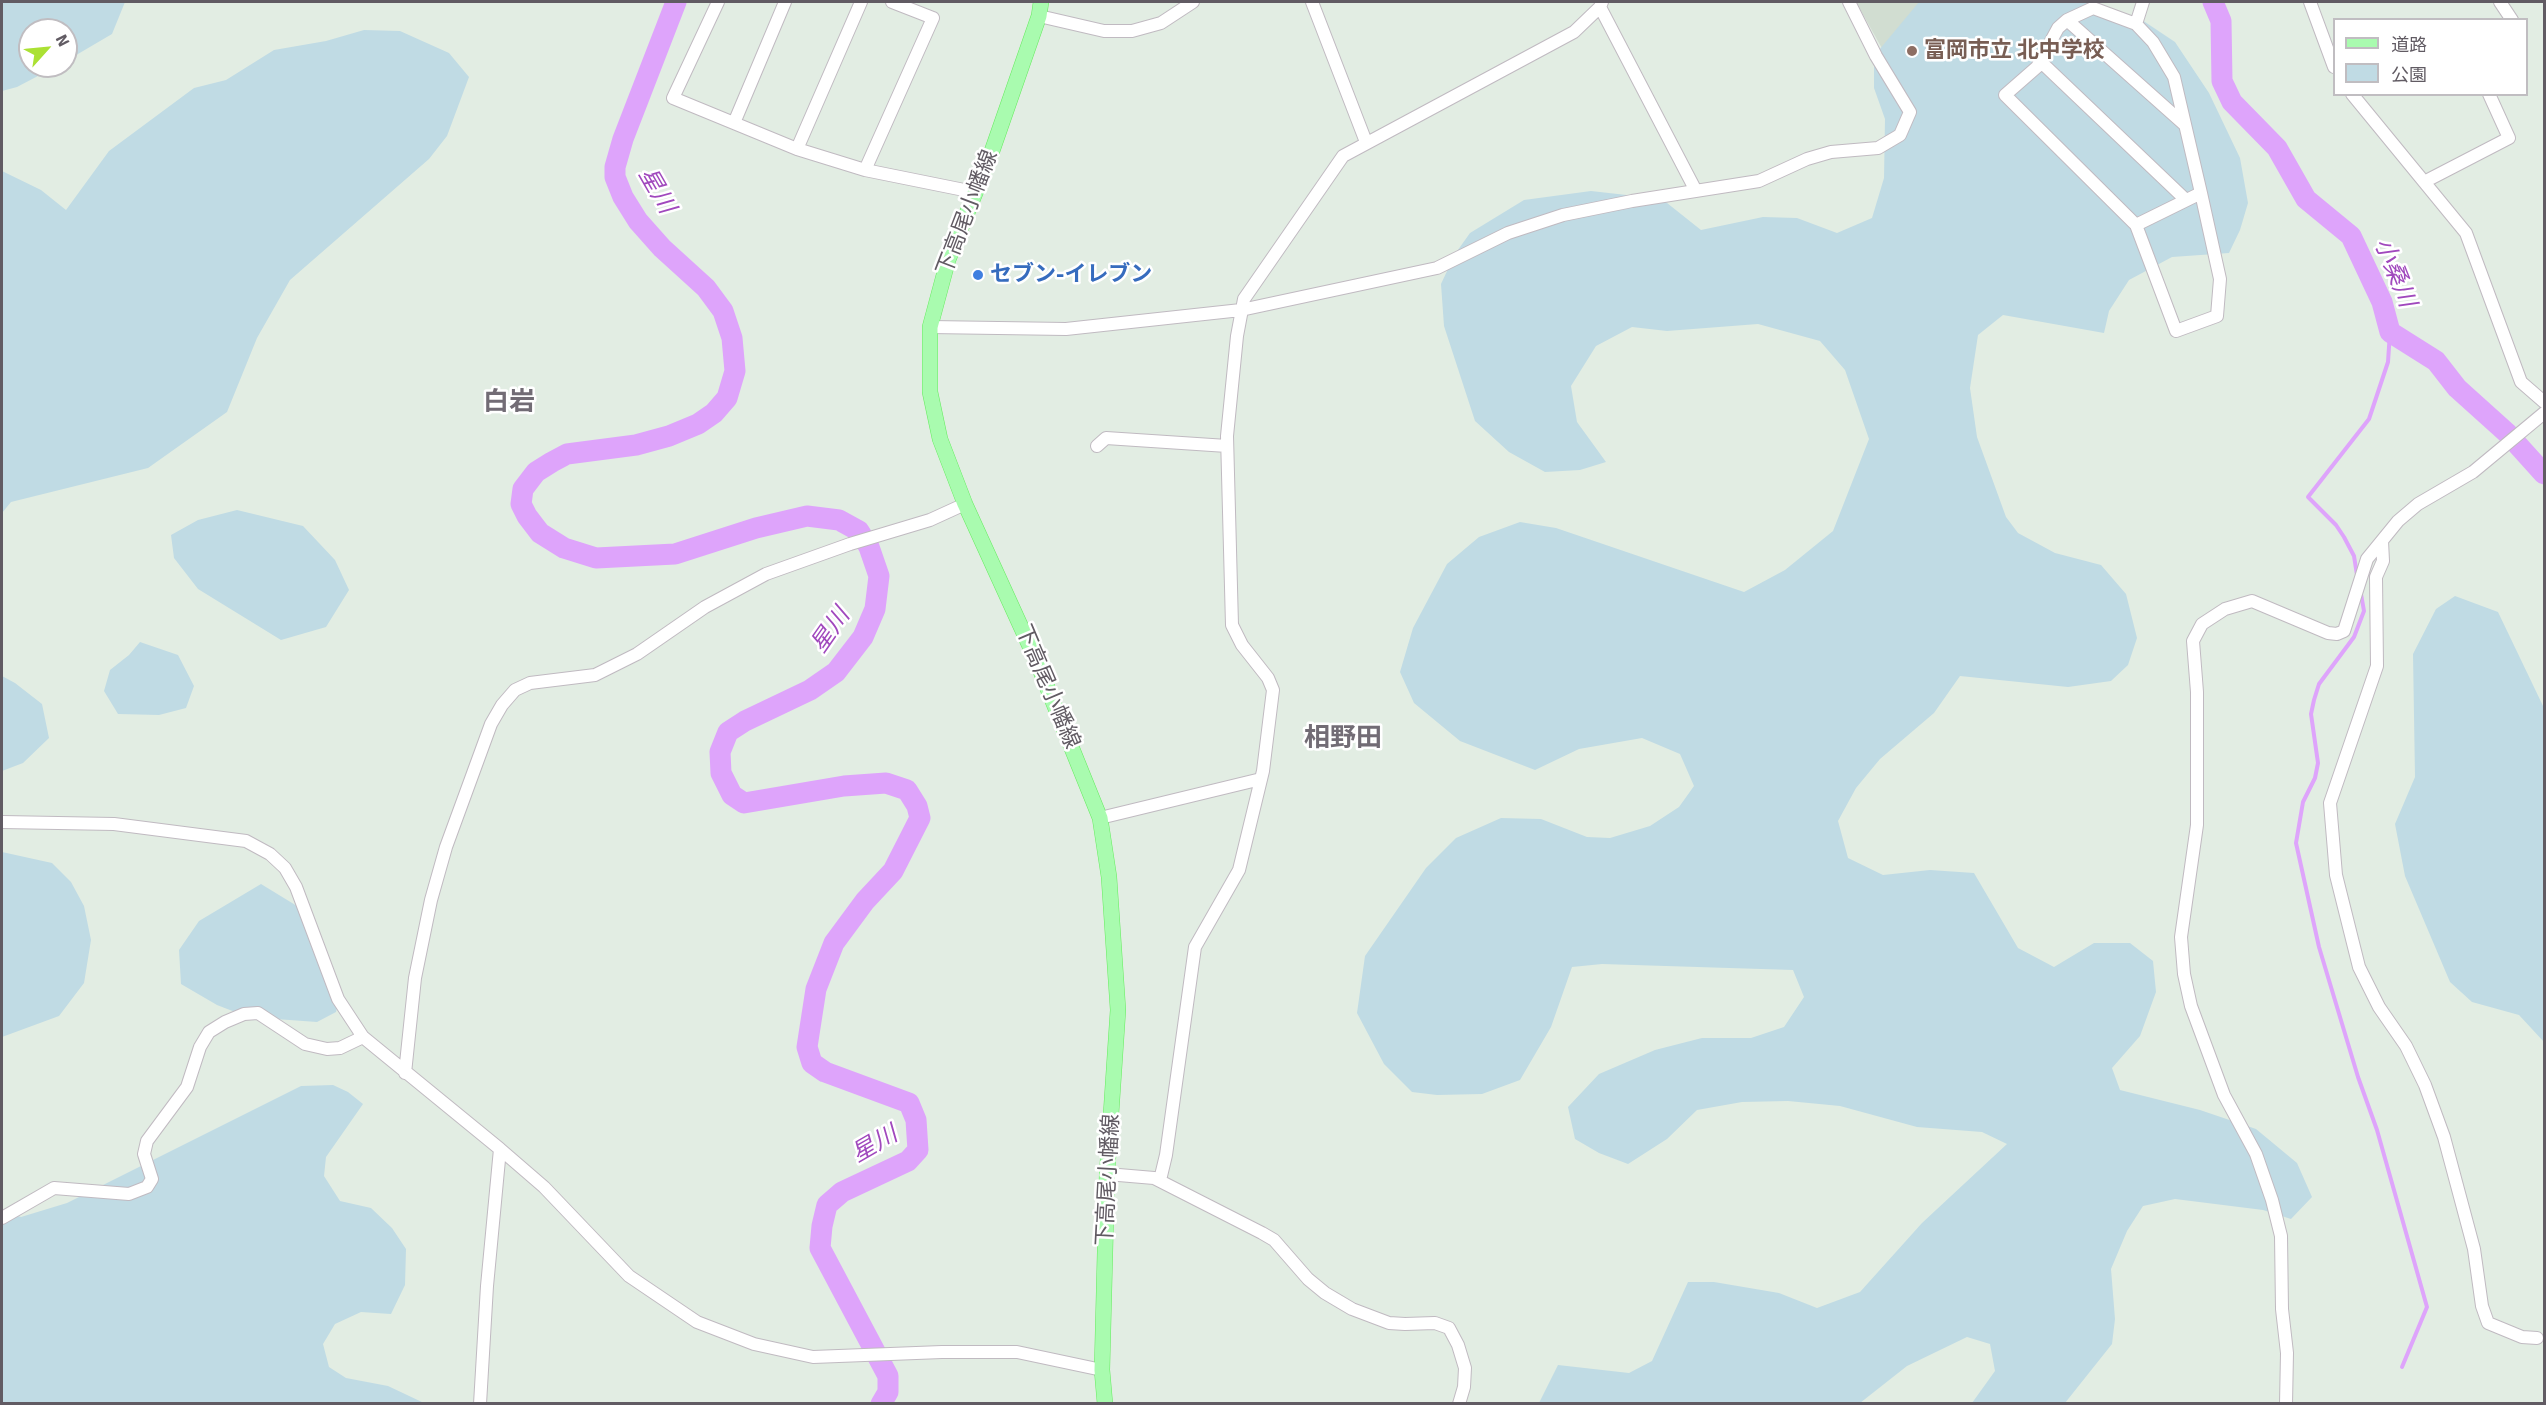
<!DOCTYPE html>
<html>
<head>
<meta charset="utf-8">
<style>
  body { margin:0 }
  #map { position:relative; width:2546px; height:1405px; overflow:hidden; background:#e2ede3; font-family:Signika,"Noto Sans JP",sans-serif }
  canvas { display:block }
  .frame { position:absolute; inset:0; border:3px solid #615b63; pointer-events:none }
  .legend { position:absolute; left:2333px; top:18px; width:195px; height:78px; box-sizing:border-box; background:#fff; border:2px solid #c0bdc1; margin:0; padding:8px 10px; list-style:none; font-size:18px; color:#615b63 }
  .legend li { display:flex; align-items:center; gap:12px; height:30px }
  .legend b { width:30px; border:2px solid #c0bdc1 }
  .north { position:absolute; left:18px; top:18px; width:60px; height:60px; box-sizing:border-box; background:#fff; border:2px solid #c0bdc1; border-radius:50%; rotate:63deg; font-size:16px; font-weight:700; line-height:24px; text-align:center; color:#615b63 }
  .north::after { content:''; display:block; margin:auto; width:21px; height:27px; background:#abe134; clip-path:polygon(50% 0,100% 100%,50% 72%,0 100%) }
</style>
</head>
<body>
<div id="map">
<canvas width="2546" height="1405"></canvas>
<div class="frame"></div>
<ul class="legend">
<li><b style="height:8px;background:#a9fbaf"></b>道路</li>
<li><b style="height:16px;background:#c0dbe4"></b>公園</li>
</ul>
<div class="north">N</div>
</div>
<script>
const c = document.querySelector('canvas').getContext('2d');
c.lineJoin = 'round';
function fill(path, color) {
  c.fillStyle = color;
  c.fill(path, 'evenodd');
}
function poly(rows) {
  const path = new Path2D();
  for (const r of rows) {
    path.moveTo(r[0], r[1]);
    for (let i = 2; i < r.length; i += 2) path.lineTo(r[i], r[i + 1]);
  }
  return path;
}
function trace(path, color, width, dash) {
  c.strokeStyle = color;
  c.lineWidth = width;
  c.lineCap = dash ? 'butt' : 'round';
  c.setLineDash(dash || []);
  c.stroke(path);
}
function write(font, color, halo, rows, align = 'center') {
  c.font = font + ' Signika,"Noto Sans JP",sans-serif';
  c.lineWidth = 5;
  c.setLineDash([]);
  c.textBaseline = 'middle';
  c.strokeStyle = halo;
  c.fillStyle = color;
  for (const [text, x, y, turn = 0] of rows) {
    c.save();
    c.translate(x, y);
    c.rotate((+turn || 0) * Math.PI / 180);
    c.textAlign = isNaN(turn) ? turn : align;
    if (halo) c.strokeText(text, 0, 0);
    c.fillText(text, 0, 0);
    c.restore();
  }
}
fill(poly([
  [1856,2,2061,2,1897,75]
]), '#d1ddd1');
fill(poly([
  [2,2,125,2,112,34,66,61,66,30,30,30,30,66,57,66,17,87,2,91],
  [1919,2,2088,2,2139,18,2175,42,2209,93,2240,158,2248,203,2240,230,2229,253,2172,257,2129,280,2109,311,2104,333,2003,315,1978,335,1970,388,1977,437,2006,517,2018,533,2055,553,2101,565,2126,594,2137,638,2128,665,2111,681,2068,687,1960,676,1934,713,1880,759,1856,788,1838,821,1848,858,1883,875,1930,870,1974,873,2018,948,2054,967,2094,943,2130,943,2153,961,2156,992,2140,1036,2112,1068,2120,1090,2200,1110,2256,1129,2297,1163,2312,1197,2291,1219,2263,1210,2175,1199,2143,1206,2127,1231,2111,1269,2115,1319,2112,1344,2065,1403,1972,1403,1995,1371,1990,1344,1967,1337,1907,1366,1860,1403,1539,1403,1558,1365,1629,1373,1652,1361,1688,1282,1714,1282,1779,1293,1817,1308,1860,1292,1922,1223,2007,1144,1982,1132,1917,1127,1840,1106,1788,1101,1742,1102,1697,1110,1667,1139,1628,1164,1599,1153,1575,1139,1568,1107,1599,1074,1655,1050,1702,1038,1751,1038,1784,1027,1804,997,1793,970,1602,964,1572,967,1551,1027,1520,1080,1482,1094,1437,1095,1412,1092,1384,1064,1357,1013,1365,956,1426,868,1456,838,1501,818,1541,819,1587,837,1610,838,1650,826,1679,807,1694,786,1680,754,1642,738,1579,749,1535,770,1460,741,1414,703,1400,672,1413,628,1447,564,1479,537,1520,522,1556,528,1744,592,1785,570,1833,531,1869,439,1845,370,1820,341,1758,324,1667,331,1632,327,1596,346,1571,386,1577,422,1606,462,1580,470,1545,472,1509,452,1475,421,1444,326,1441,284,1455,254,1470,233,1524,200,1591,191,1662,199,1701,230,1763,217,1797,218,1837,233,1872,218,1884,178,1885,119,1874,88,1874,56],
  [364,30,400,31,449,53,469,77,447,136,429,159,290,280,257,338,227,412,148,468,11,502,2,513,2,171,41,190,66,210,109,151,194,88,226,80,274,50,326,41],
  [237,510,303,526,335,560,349,590,326,627,281,640,198,589,174,558,171,535,198,520],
  [2455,596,2498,612,2544,708,2544,1042,2519,1015,2472,1002,2450,982,2405,876,2395,824,2415,777,2413,654,2436,609],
  [140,642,178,655,194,686,186,708,159,715,118,714,104,691,110,670,129,655],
  [2,676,15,683,42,704,49,738,23,763,2,771],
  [2,852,52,863,71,882,84,906,91,940,84,983,59,1016,2,1037],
  [261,884,297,906,325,951,341,989,336,1012,317,1022,248,1017,217,1005,181,984,179,950,199,921],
  [333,1085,348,1092,363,1104,326,1157,324,1176,340,1201,371,1208,392,1228,406,1249,405,1285,391,1314,361,1312,335,1324,323,1344,329,1367,346,1378,388,1386,424,1403,2,1403,2,1211,21,1217,67,1203,301,1086]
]), '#c0dbe4');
trace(poly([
  [2357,575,2354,556,2344,537,2336,525,2308,497,2369,419,2388,362,2390,332],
  [2361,594,2364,611,2354,637,2319,684,2314,700,2311,714,2318,763,2315,778,2303,802,2296,843,2319,947,2358,1077,2377,1130,2427,1307,2402,1367]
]), '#dea4fb', 4);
trace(poly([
  [676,2,623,139,615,167,615,177,623,197,638,221,662,248,706,288,723,311,732,338,735,371,727,398,714,413,698,424,669,436,636,445,567,454,552,462,536,472,523,489,521,504,527,516,540,533,564,548,596,558,675,554,756,528,807,516,839,520,859,531,869,547,879,576,875,609,863,637,836,672,810,690,745,721,728,732,720,752,721,773,732,795,744,803,844,786,886,783,907,790,917,806,920,818,893,871,865,901,834,943,816,989,807,1047,812,1063,825,1072,909,1103,916,1120,918,1150,908,1161,842,1192,827,1205,822,1226,820,1248,888,1376,888,1392,881,1404],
  [2213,2,2221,21,2222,81,2232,102,2277,148,2306,199,2351,236,2382,302,2390,332,2436,361,2457,388,2507,433,2544,474]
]), '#dea4fb', 21);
const minor = poly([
  [718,2,673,98,797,149,865,170,933,18,892,2],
  [1312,2,1366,142],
  [2310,2,2334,67],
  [2500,2,2512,20],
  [1600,7,1696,191],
  [2093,8,2136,24,2153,42,2174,77,2201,193,2136,225,2005,95,2037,67,2058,28,2067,20,2093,8],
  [1039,16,1104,31,1132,31,1161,23,1193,2],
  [2067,20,2185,125],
  [2136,24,2143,2],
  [2040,61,2186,200],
  [2352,94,2466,233,2521,382,2544,402],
  [734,123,785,2],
  [797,149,861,2],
  [865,170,974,192],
  [2424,182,2509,138,2489,94],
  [2136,225,2176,331,2217,316,2220,279,2201,193],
  [930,327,1066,329,1241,310,1437,268,1508,233,1563,215,1632,201,1759,181,1807,159,1831,152,1878,148,1900,135,1910,112,1876,56,1849,2],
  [1097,446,1106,438,1227,446],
  [2382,541,2383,561,2376,577,2377,666,2330,803,2336,875,2359,967,2379,1007,2406,1046,2425,1085,2444,1137,2474,1249,2482,1306,2488,1323,2522,1337,2537,1338],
  [1100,818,1261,779],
  [2,822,114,824,246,841,270,854,285,868,296,887,338,999,363,1037,500,1149,544,1187,629,1276,697,1322,754,1344,813,1357,942,1352,1017,1352,1102,1370],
  [405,1073,415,978,431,900,446,847,491,724,502,705,515,690,530,683,595,675,637,654,705,607,766,574,850,544,930,520,965,504],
  [1107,1174,1154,1178,1262,1233,1274,1240,1308,1279,1325,1293,1352,1309,1389,1323,1405,1324,1435,1323,1449,1328,1458,1345,1465,1368,1464,1387,1459,1404],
  [1160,1180,1166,1155,1195,947,1239,870,1263,771,1273,690,1268,678,1242,645,1232,625,1227,436,1237,336,1244,299,1343,156,1574,32,1600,7,1602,2],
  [2,1218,54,1188,129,1194,147,1187,152,1179,144,1154,147,1141,187,1087,200,1047,209,1032,225,1022,244,1014,258,1013,305,1044,327,1049,340,1048,363,1037],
  [480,1404,487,1286,500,1149],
  [2286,1404,2287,1353,2282,1309,2281,1236,2272,1200,2256,1154,2224,1095,2191,1006,2184,974,2181,937,2197,825,2197,692,2193,641,2202,624,2225,609,2252,601,2328,633,2337,634,2344,631,2367,559,2398,521,2418,504,2473,472,2544,413]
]);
const major = poly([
  [1041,2,1039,16,991,154,948,260,930,327,930,392,940,439,965,504,1037,662,1100,818,1109,877,1118,1010,1107,1174,1102,1370,1105,1404]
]);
trace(minor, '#c0bac1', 14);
trace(major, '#64eb5e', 16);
trace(minor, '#fff', 12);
trace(major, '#a9fbaf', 15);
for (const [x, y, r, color] of [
  [1912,51,6,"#8d6e63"],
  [978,275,6,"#3f7fe0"]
]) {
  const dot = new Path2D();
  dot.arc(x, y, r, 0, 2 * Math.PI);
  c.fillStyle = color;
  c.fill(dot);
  trace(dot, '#fff', 2);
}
write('bold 22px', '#785e54', '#fff', [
  ["富岡市立 北中学校",1924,51]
], 'left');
write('22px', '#615b63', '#fff', [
  ["下高尾小幡線",968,213,-69],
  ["下高尾小幡線",1047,687,67],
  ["下高尾小幡線",1109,1180,-87]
]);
write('bold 22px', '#366cbe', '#fff', [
  ["セブン-イレブン",990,275]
], 'left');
write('italic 24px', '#a048bd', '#fff', [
  ["星川",656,191,60],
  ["小桑川",2394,273,68],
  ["星川",831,631,-55],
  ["星川",875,1145,-30]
]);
write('bold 26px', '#726c75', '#fff', [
  ["白岩",509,403],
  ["相野田",1343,739]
]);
</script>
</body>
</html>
